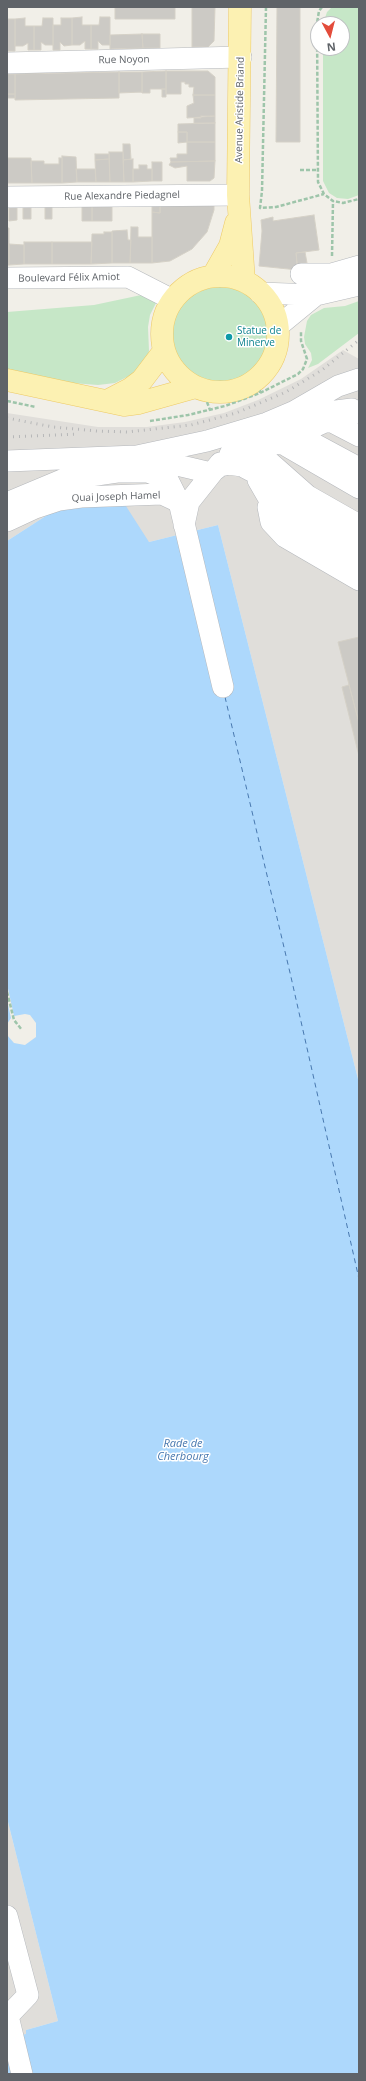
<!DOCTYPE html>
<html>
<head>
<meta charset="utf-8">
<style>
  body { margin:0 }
  #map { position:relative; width:366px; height:2081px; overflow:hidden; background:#f1efe8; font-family:"Open Sans",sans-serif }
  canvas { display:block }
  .frame { position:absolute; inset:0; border:8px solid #5f6368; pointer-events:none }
  .north { position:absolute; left:310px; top:16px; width:40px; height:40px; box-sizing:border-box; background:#fff; border:1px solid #bfc1c3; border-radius:50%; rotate:173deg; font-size:11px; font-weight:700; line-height:16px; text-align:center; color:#5f6368 }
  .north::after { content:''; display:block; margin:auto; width:14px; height:18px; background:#e34c3b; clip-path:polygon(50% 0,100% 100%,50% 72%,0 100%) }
</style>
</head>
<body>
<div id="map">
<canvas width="366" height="2081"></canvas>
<div class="frame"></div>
<div class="north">N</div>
</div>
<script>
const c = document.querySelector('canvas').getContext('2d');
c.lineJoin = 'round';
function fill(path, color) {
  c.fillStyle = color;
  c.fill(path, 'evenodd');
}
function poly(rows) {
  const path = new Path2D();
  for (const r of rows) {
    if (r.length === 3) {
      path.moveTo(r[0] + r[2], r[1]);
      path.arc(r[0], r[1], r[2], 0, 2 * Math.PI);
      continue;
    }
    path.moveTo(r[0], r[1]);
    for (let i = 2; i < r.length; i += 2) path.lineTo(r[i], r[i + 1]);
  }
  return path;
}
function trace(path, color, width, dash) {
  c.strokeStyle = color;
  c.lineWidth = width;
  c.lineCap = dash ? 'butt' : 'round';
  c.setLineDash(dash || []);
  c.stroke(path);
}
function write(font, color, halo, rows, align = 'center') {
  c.font = font + ' "Open Sans",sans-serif';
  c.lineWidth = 3;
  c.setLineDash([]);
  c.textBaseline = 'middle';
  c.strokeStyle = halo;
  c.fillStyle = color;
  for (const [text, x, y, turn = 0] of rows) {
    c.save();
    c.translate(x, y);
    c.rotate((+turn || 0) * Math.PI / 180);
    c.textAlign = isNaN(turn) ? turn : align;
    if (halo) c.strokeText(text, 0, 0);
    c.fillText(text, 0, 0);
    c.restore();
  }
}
fill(poly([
  [343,350,359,359,359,1083,218,525,149,542,55,510,7,541,7,413,98,427,147,427,185,422,224,413,258,400,301,379],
  [7,1818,58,2021,26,2030,27,2034,7,2038]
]), '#e0deda');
fill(poly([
  [332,7,359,7,359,195,348,199,337,198,329,193,323,181,323,48,342,48,342,24,323,24,327,12],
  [220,335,48],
  [146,294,158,299,150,315,148,327,149,351,147,359,131,375,115,383,98,385,72,383,7,370,7,312,94,305],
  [359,301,359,333,318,364,308,368,312,360,311,353,305,344,304,337,307,321,311,315,324,308,345,306]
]), '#c6e7c7');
fill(poly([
  [124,503,149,542,218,525,359,1083,359,2074,7,2074,7,2038,26,2034,26,2030,58,2021,7,1818,7,541,55,510]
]), '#add8fc');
fill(poly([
  [7,984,14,1016,25,1014,30,1015,36,1023,36,1037,25,1045,14,1043,7,1035,7,1024,11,1018,7,1000]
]), '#f1efe8');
trace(poly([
  [225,697,291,977,359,1279]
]), '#4878af', 1, [5, 4]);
const building = poly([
  [115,7,175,7,175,19,115,19,115,7],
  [192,7,215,7,214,41,208,47,192,47,192,7],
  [277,7,300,7,300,142,276,142,277,7],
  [82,17,82,25,91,25,91,49,85,49,85,41,80,45,72,45,72,18,82,17],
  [100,17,110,17,110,45,102,45,98,41,98,49,91,49,91,25,99,25,100,17],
  [25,18,25,26,34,26,34,50,28,50,28,43,23,46,15,46,15,19,25,18],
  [43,18,53,18,53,45,45,45,41,42,41,50,34,50,34,26,42,26,43,18],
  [61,18,72,18,72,45,64,46,60,42,60,50,53,50,53,25,61,25,61,18],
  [7,19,15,19,15,51,7,51,7,19],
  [142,34,143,48,110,49,110,35,142,34],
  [142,34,160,34,160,48,143,48,142,34],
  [166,71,208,71,215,77,215,95,193,95,194,87,189,87,189,84,185,84,185,82,181,82,181,94,166,94,166,71],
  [166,71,166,89,150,89,150,93,142,93,142,72,166,71],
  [119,72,119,98,15,100,15,74,119,72],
  [119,72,142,72,142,92,119,93,119,72],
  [7,74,15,74,15,94,7,94,7,74],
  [162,89,166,89,166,97,162,97,162,89],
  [7,94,15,94,15,98,7,98,7,94],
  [193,95,215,95,215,116,187,118,187,106,194,103,193,95],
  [201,116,215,116,215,123,194,123,194,118,201,118,201,116],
  [215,123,215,142,187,142,187,132,178,132,178,124,215,123],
  [178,132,187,132,187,142,178,143,178,132],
  [187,142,215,142,215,161,171,162,170,158,177,158,177,154,187,154,187,142],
  [123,144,130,144,131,159,123,160,123,144],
  [109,152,123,152,124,182,110,182,109,152],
  [95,154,109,154,109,159,95,160,95,154],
  [62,156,76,157,77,182,62,183,62,156],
  [7,158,31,158,32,183,7,183,7,158],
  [59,158,62,158,62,183,32,183,31,161,44,161,44,164,59,164,59,158],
  [109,159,110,182,96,182,95,160,109,159],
  [133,159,133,182,124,182,123,160,133,159],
  [215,161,214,178,210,181,187,181,187,166,175,168,169,165,171,162,215,161],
  [152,162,162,162,162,181,152,181,152,162],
  [139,165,147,165,147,169,152,169,152,181,133,182,133,169,139,169,139,165],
  [76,169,95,169,96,182,77,182,76,169],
  [112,205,112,221,92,221,92,206,112,205],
  [152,205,160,205,160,213,152,212,152,205],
  [160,205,214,205,214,210,207,232,192,249,170,261,152,263,152,212,160,213,160,205],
  [45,206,52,206,52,219,45,219,45,206],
  [82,206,92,206,92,221,82,221,82,206],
  [9,207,17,207,17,220,9,221,9,207],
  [23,207,31,207,31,219,23,219,23,207],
  [314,215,319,250,296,253,298,270,259,266,262,231,261,220,273,217,273,221,314,215],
  [131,227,138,227,138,237,152,237,152,263,130,263,131,227],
  [7,228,9,228,9,265,7,265,7,228],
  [127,230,128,240,131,240,130,263,112,263,112,231,127,230],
  [104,232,112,232,112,263,91,264,92,234,104,234,104,232],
  [24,242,52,242,52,264,24,264,24,242],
  [52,242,92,242,91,264,52,264,52,242],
  [9,244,24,245,24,264,9,265,9,244],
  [305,252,307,263,297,264,296,253,305,252],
  [359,637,359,723,338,642,359,637],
  [349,685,359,723,359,756,342,687,349,685]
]);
fill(building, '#cccac5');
trace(building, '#d5d1c7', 1);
const minor = poly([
  [7,63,241,57],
  [7,197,238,195],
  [301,274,331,274,359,266],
  [7,278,128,277,173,300],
  [260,293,316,295,359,285],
  [277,327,316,295],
  [293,424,328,412,352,409,359,413],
  [286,437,299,437,307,440,359,468],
  [265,443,283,444,359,488],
  [240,449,305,431,325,422,332,422,359,436],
  [230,454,249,450,257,451,308,496,359,525],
  [143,457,211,473,220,466,229,464,242,466,261,476,307,514,359,543],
  [7,461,137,456,207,441,267,423,293,412,338,386,359,379],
  [258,480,273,506,286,519,305,534,359,564],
  [7,503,62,480,117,472,148,472,168,480,179,502,223,687],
  [268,507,271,522,285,537,359,580],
  [7,521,35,508,59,500,81,497,162,494,179,502],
  [184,525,189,502,220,463],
  [7,1916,28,1995,8,2016,22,2074]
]);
const major = poly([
  [240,7,238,195,244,281],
  [220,334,58],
  [213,276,230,246,236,223],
  [7,380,124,405,139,403,196,387],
  [107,401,130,389,142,380,164,351]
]);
trace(minor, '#b5b8bc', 22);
trace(major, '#edc965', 23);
trace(poly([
  [266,7,262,191,260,208,276,207,324,194],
  [322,7,319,11,317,23,318,182,324,194,333,201,343,203,359,199],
  [300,170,318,170],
  [332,256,333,201],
  [259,377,260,393],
  [7,401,36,407],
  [207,402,210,410],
  [150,421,188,415,225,406,260,393,298,374,303,369,307,359,301,341,301,332],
  [7,992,14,1020,22,1030]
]), '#9ec5aa', 2.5, [4, 2]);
trace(minor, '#fff', 21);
trace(major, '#fcf1b2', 22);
trace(poly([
  [7,418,53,427,97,431,127,432,191,425,236,413,286,392,322,370,359,340],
  [7,437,77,434]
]), '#b6b7b8', 3, [1, 5]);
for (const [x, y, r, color] of [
  [229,337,4,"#0f9aa8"]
]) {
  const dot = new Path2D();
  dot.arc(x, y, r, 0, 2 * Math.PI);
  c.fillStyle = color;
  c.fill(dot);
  trace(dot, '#fff', 1.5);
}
write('10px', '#5f6368', '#fff', [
  ["Rue Noyon",124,60,-1],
  ["Avenue Aristide Briand",240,110,-89],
  ["Rue Alexandre Piedagnel",122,196,-1],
  ["Boulevard Félix Amiot",69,278,-1],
  ["Quai Joseph Hamel",116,497,-2]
]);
write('10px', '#0d838f', '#fff', [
  ["Statue de",237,331],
  ["Minerve",237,343]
], 'left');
write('italic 11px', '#4878af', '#fff', [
  ["Rade de",183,1444],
  ["Cherbourg",183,1457]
]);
</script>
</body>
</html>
